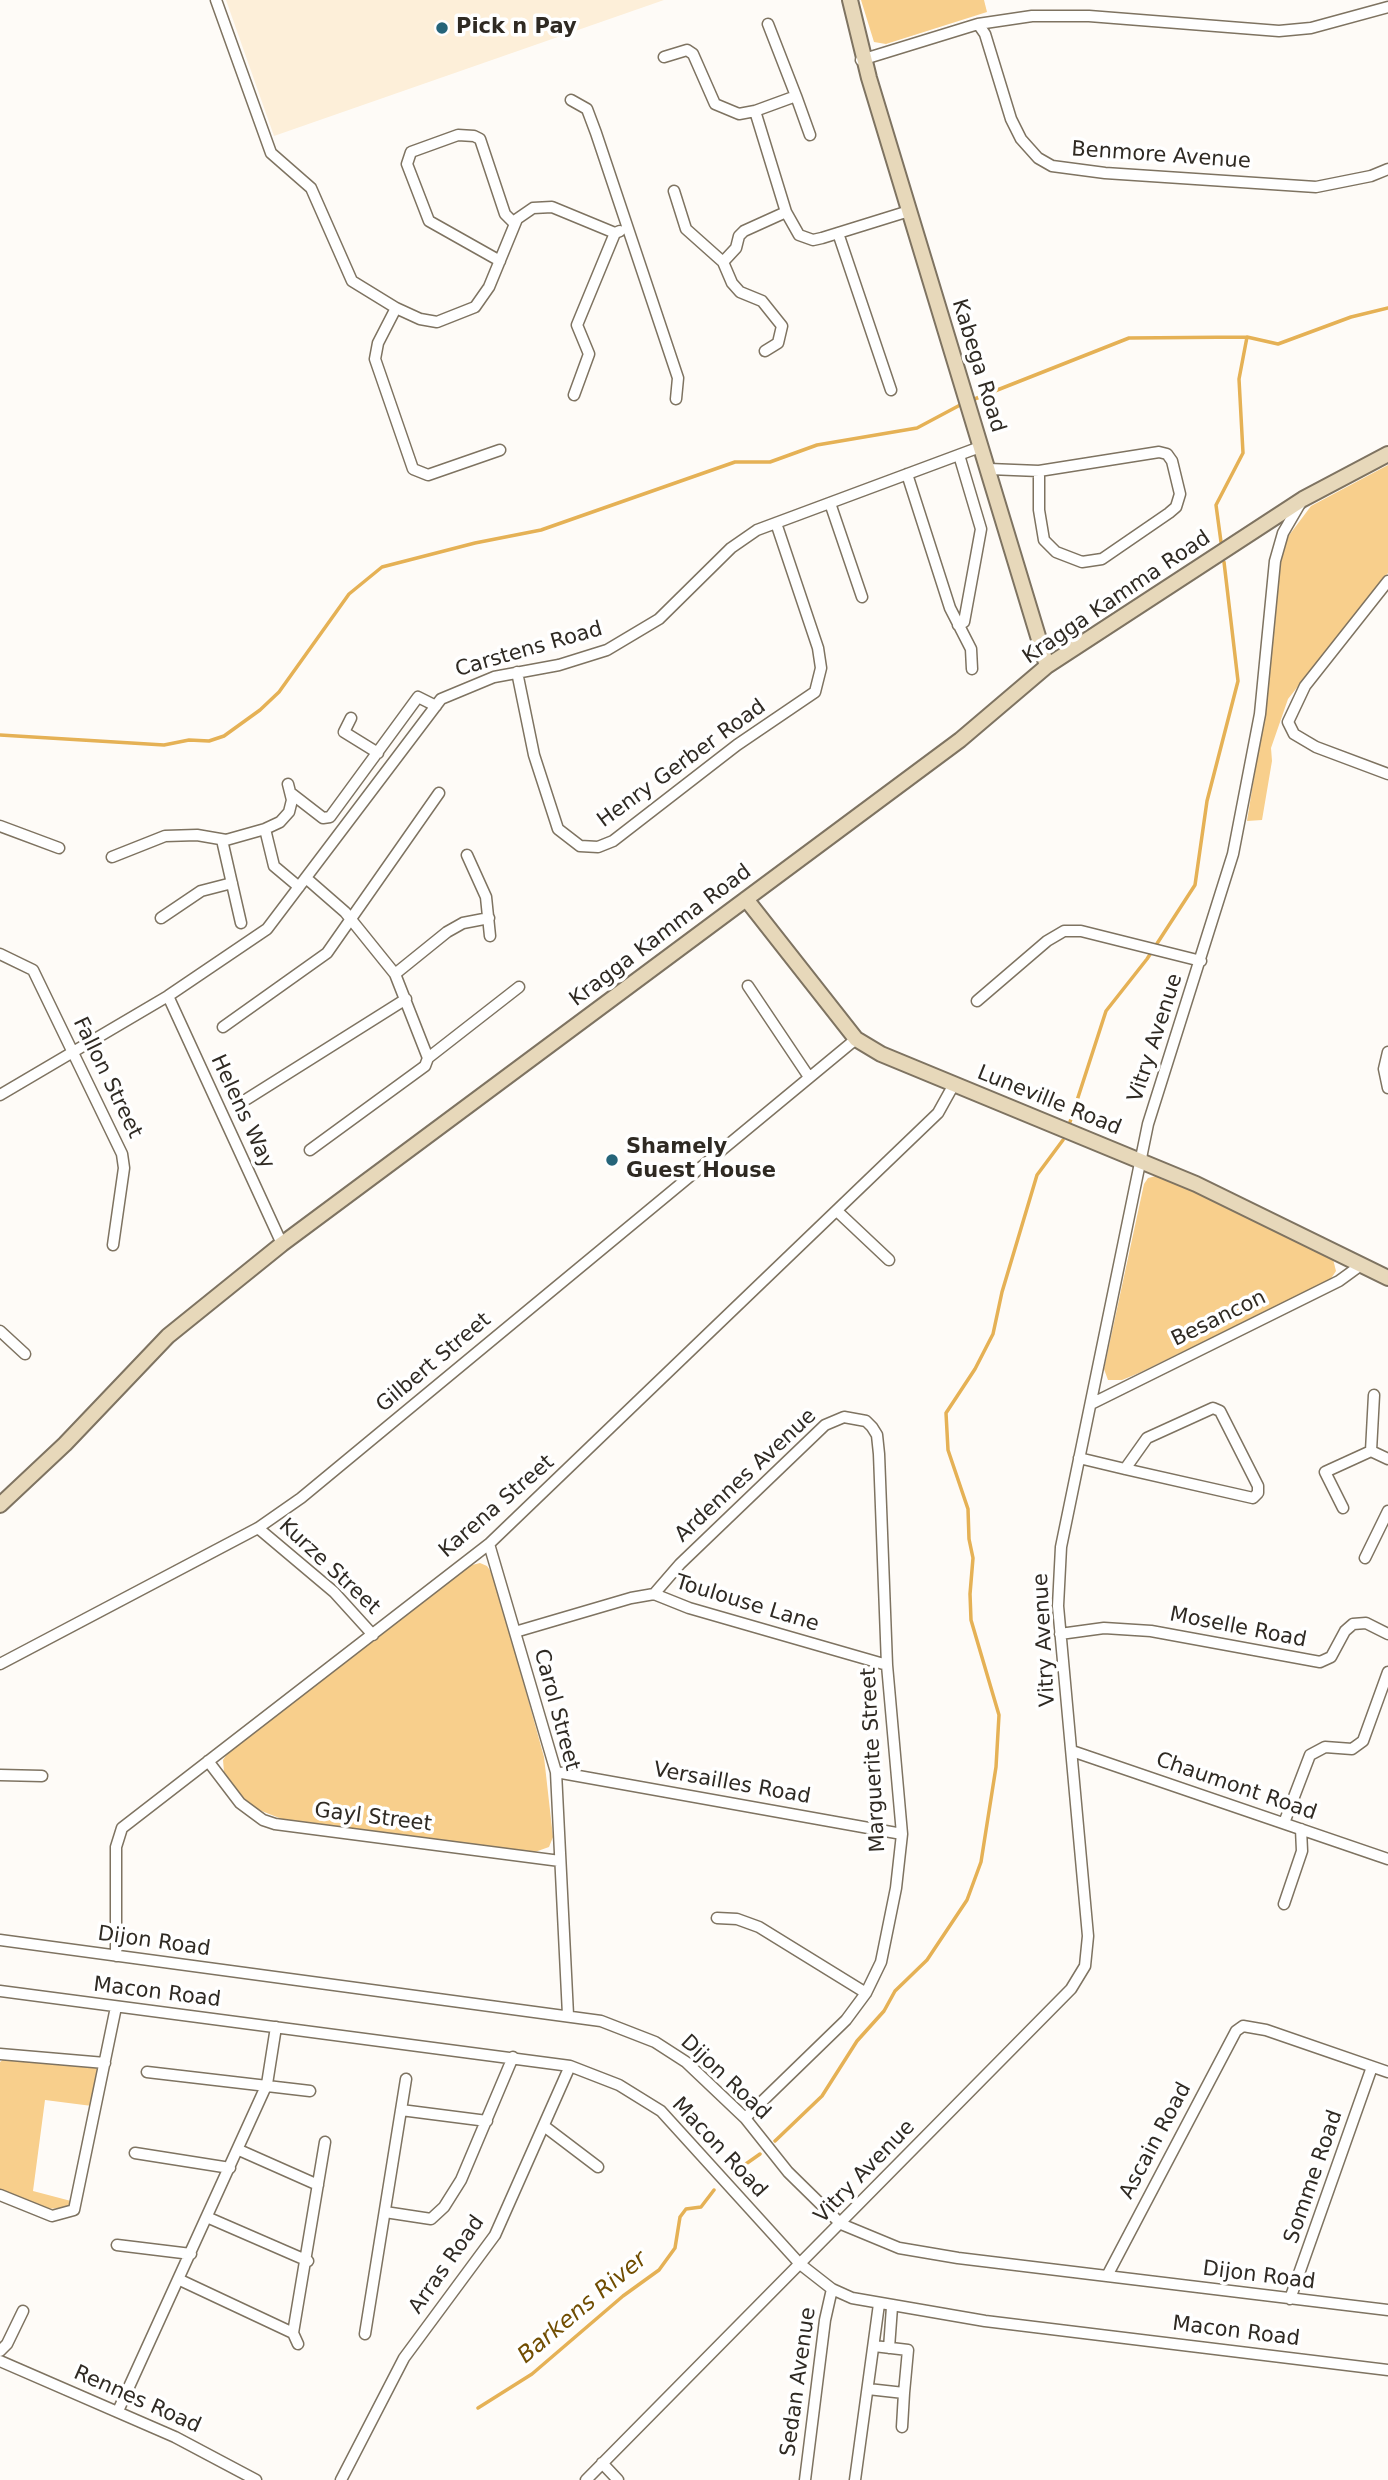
<!DOCTYPE html>
<html>
<head>
<meta charset="utf-8">
<style>
  body { margin:0 }
  canvas { display:block; background:#fefbf7 }
</style>
</head>
<body>
<canvas width="1388" height="2480"></canvas>
<script>
const c = document.querySelector('canvas').getContext('2d');
c.lineJoin = 'round';
function fill(path, color) {
  c.fillStyle = color;
  c.fill(path, 'evenodd');
}
function poly(rows) {
  const path = new Path2D();
  for (const r of rows) {
    path.moveTo(r[0], r[1]);
    for (let i = 2; i < r.length; i += 2) path.lineTo(r[i], r[i + 1]);
  }
  return path;
}
function trace(path, color, width, dash) {
  c.strokeStyle = color;
  c.lineWidth = width;
  c.lineCap = dash ? 'butt' : 'round';
  c.setLineDash(dash || []);
  c.stroke(path);
}
function write(font, color, halo, rows, align = 'center') {
  c.font = font + ' "DejaVu Sans",sans-serif';
  c.lineWidth = 7;
  c.setLineDash([]);
  c.textBaseline = 'middle';
  c.strokeStyle = halo;
  c.fillStyle = color;
  for (const [text, x, y, turn = 0] of rows) {
    c.save();
    c.translate(x, y);
    c.rotate((+turn || 0) * Math.PI / 180);
    c.textAlign = isNaN(turn) ? turn : align;
    if (halo) c.strokeText(text, 0, 0);
    c.fillText(text, 0, 0);
    c.restore();
  }
}
fill(poly([
  [226,0,664,0,274,136]
]), '#fdefd9');
fill(poly([
  [861,0,984,0,987,12,886,44,874,42],
  [1388,465,1388,573,1288,699,1271,748,1272,761,1262,820,1247,821,1267,696,1281,554,1287,538,1311,506],
  [1160,1175,1333,1259,1336,1271,1330,1280,1139,1373,1122,1380,1108,1380,1104,1369,1144,1184,1148,1178],
  [480,1563,487,1566,494,1576,544,1757,553,1837,549,1847,532,1853,282,1819,259,1810,245,1800,224,1772,223,1760,229,1751,468,1566],
  [8,2056,97,2068,92,2106,45,2100,33,2191,71,2201,67,2208,42,2209,0,2191,0,2062]
]), '#f8cf8c');
trace(poly([
  [972,400,1129,338,1247,337,1278,344,1351,317,1388,308],
  [1221,542,1216,505,1243,453,1239,379,1247,337],
  [0,735,164,745,189,740,209,741,224,736,260,710,279,692,349,594,382,567,475,543,541,530,735,462,770,462,817,445,917,428,962,404],
  [1070,1122,1106,1011,1147,959,1195,885,1207,801,1238,681,1224,562],
  [775,2141,822,2096,857,2041,884,2011,895,1991,927,1960,967,1900,981,1862,996,1767,999,1715,971,1620,970,1594,973,1558,969,1539,968,1509,948,1450,946,1413,975,1369,993,1334,1002,1292,1037,1175,1063,1140],
  [733,2173,760,2154],
  [478,2408,532,2374,623,2296,659,2270,675,2248,680,2217,686,2209,701,2207,714,2190]
]), '#e5b155', 3.5);
const street = poly([
  [216,0,271,153,311,188,352,281,396,308,420,319,437,322,475,307,489,287,517,219,533,208,552,207,615,233],
  [768,24,796,96],
  [978,24,985,34,1011,119,1021,139,1038,158,1052,166,1105,173,1316,187,1371,176,1388,169],
  [664,57,687,50,693,54,715,104,739,114,755,111],
  [861,60,978,24,1032,16,1089,16,1279,31,1311,28,1388,7],
  [571,100,587,109,596,133,678,378,676,399],
  [810,135,796,96,755,111,786,212,799,235,813,240,822,238,909,211],
  [674,191,686,229,723,262,732,283,740,292,762,301,782,326,778,343,765,351],
  [838,233,891,390],
  [500,261,429,221,407,164,411,152,458,135,474,136,480,139,505,214,515,224],
  [723,262,736,248,739,236,744,231,786,212],
  [396,308,378,343,375,359,413,469,428,475,500,450],
  [574,395,589,354,577,325,615,233,620,231],
  [989,469,1039,471,1159,452,1167,454,1172,461,1180,494,1176,507,1169,513,1102,559,1082,562,1056,552,1044,540,1039,510,1039,471],
  [907,474,950,608,971,649,972,669],
  [830,503,862,597],
  [1388,581,1305,686,1288,722,1294,734,1316,747,1388,774],
  [958,625,964,622,981,529,959,455],
  [517,672,534,755,558,829,580,846,598,847,613,841,737,745,815,692,821,668,818,648,776,523],
  [351,718,344,732,378,753],
  [292,794,323,818,330,817,418,697,436,706],
  [0,826,59,848],
  [265,829,274,866,299,887],
  [222,840,241,923],
  [467,855,486,897,490,936],
  [112,857,165,836,197,835,226,840,265,829,280,822,289,812,292,800,288,784],
  [306,878,345,912,395,974,428,1058],
  [161,918,201,891,232,883],
  [0,954,33,970,122,1154,124,1168,113,1245],
  [395,974,447,932,463,923,489,918],
  [748,986,809,1077],
  [168,996,282,1244],
  [977,1001,1047,941,1064,931,1081,931,1201,961],
  [223,1027,327,953,439,793],
  [1388,1052,1384,1069,1388,1088],
  [0,1095,168,996,267,929,441,699,494,677,559,665,607,650,659,619,731,548,757,530,980,447],
  [247,1099,406,999],
  [310,1150,425,1066,428,1058,519,987],
  [837,1211,889,1260],
  [0,1331,25,1354],
  [1091,1404,1339,1281,1361,1265],
  [1371,1451,1388,1459],
  [1079,1458,1125,1469,1253,1498,1258,1493,1258,1486,1220,1411,1213,1408,1147,1438,1125,1469],
  [1343,1508,1325,1472,1371,1451,1374,1395],
  [258,1528,334,1592,373,1635],
  [489,1544,556,1772,568,2015],
  [1365,1558,1388,1511],
  [654,1594,680,1564,825,1425,844,1417,866,1421,872,1427,877,1435,879,1454,887,1665,902,1834,896,1888,881,1962,866,1993,846,2020,745,2118],
  [515,1632,631,1598,654,1594,689,1608,887,1665],
  [1060,1634,1104,1628,1151,1631,1320,1662,1331,1657,1345,1631,1353,1624,1366,1623,1388,1634],
  [0,1664,258,1528,301,1498,856,1039],
  [1072,1751,1388,1859],
  [208,1761,240,1803,263,1820,275,1824,560,1861],
  [556,1772,902,1834],
  [0,1775,42,1776],
  [1284,1823,1310,1755,1325,1747,1352,1749,1363,1741,1388,1672],
  [1284,1904,1302,1851,1301,1829],
  [717,1918,737,1919,759,1927,866,1993],
  [0,1940,601,2021,655,2042,686,2062,745,2118,788,2172,841,2224,899,2248,958,2258,1388,2310],
  [116,1956,116,1847,122,1828,489,1544,938,1113,953,1086],
  [0,1991,570,2066,619,2085,661,2111,800,2264,832,2289,852,2298,985,2321,1388,2370],
  [0,2054,105,2063],
  [147,2072,310,2091],
  [401,2110,487,2121],
  [544,2126,598,2167],
  [239,2150,318,2185],
  [135,2153,230,2168],
  [0,2195,52,2216,74,2210,116,2007],
  [385,2212,431,2219,444,2207,461,2180,513,2057],
  [209,2218,308,2261],
  [117,2245,191,2254],
  [1107,2276,1236,2031,1243,2026,1266,2030,1388,2072],
  [180,2280,293,2333],
  [1290,2299,1372,2067],
  [365,2334,406,2079],
  [298,2344,293,2333,325,2142],
  [889,2348,892,2307],
  [0,2351,7,2344,23,2311],
  [0,2361,175,2437,256,2480],
  [868,2389,904,2393,908,2350,874,2346],
  [118,2411,267,2084,276,2027],
  [902,2427,904,2393],
  [602,2463,618,2480],
  [341,2480,404,2358,495,2235,570,2066],
  [586,2480,1071,1989,1085,1966,1088,1936,1058,1606,1061,1547,1148,1124,1233,854,1260,714,1275,561,1283,533,1301,502],
  [805,2480,825,2320,832,2289],
  [855,2480,879,2304]
]);
const secondary = poly([
  [850,0,869,78,1047,666],
  [746,899,856,1039,881,1054,1196,1184,1388,1278],
  [0,1505,65,1444,168,1336,282,1244,960,740,1047,666,1303,499,1388,454]
]);
trace(street, '#7e7361', 13);
trace(secondary, '#7e7361', 18);
trace(street, '#fff', 10);
trace(secondary, '#e7d8ba', 14);
for (const [x, y, r, color] of [
  [442,28,7,"#256479"],
  [612,1160,7,"#256479"]
]) {
  const dot = new Path2D();
  dot.arc(x, y, r, 0, 2 * Math.PI);
  c.fillStyle = color;
  c.fill(dot);
  trace(dot, '#fff', 2.5);
}
write('bold 21px', '#2f2a23', '#fff', [
  ["Pick n Pay",456,28],
  ["Shamely",626,1148],
  ["Guest House",626,1172]
], 'left');
write('21px', '#2f2a23', '#fff', [
  ["Benmore Avenue",1161,156,4],
  ["Kabega Road",978,366,73],
  ["Kragga Kamma Road",1117,598,-34],
  ["Carstens Road",529,650,-16],
  ["Henry Gerber Road",682,764,-36],
  ["Kragga Kamma Road",661,936,-37],
  ["Vitry Avenue",1156,1038,-72],
  ["Fallon Street",107,1078,64],
  ["Luneville Road",1049,1101,22],
  ["Helens Way",242,1112,65],
  ["Besancon",1219,1319,-26],
  ["Gilbert Street",434,1363,-40],
  ["Ardennes Avenue",746,1476,-43],
  ["Karena Street",497,1507,-41],
  ["Kurze Street",329,1567,43],
  ["Toulouse Lane",747,1604,17],
  ["Moselle Road",1238,1628,11],
  ["Vitry Avenue",1045,1640,-93],
  ["Carol Street",556,1710,75],
  ["Marguerite Street",874,1760,-93],
  ["Versailles Road",732,1784,10],
  ["Chaumont Road",1236,1787,19],
  ["Gayl Street",373,1818,7],
  ["Dijon Road",154,1942,8],
  ["Macon Road",157,1993,7],
  ["Dijon Road",725,2078,43],
  ["Ascain Road",1156,2141,-62],
  ["Macon Road",719,2148,47],
  ["Vitry Avenue",865,2172,-46],
  ["Somme Road",1314,2177,-71],
  ["Arras Road",447,2265,-55],
  ["Dijon Road",1259,2276,7],
  ["Macon Road",1236,2332,7],
  ["Sedan Avenue",799,2382,-82],
  ["Rennes Road",137,2400,24]
]);
write('italic 23px', '#704d01', '#fff', [
  ["Barkens River",583,2308,-40]
]);
</script>
</body>
</html>
